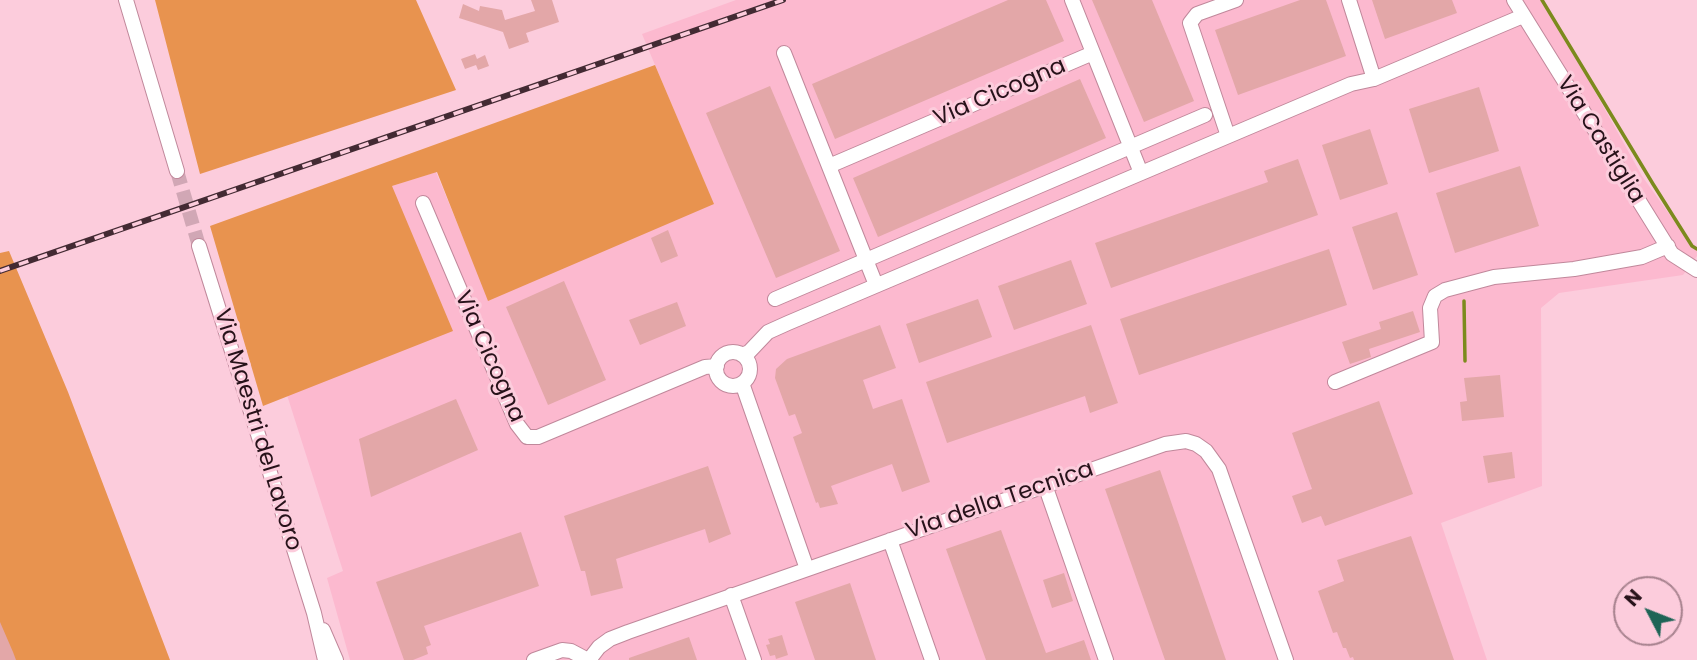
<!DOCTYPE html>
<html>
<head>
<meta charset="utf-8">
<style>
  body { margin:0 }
  #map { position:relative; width:1697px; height:660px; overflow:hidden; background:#fcccdc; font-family:Poppins,sans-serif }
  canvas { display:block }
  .north { position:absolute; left:1613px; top:576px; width:70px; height:70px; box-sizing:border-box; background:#fcccdc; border:2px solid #a7828e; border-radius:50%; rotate:312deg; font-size:19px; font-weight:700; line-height:28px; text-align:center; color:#27121a }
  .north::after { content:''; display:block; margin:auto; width:24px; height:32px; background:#1e6456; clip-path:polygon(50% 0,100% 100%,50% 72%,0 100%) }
</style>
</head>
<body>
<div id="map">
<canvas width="1697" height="660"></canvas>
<div class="north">N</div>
</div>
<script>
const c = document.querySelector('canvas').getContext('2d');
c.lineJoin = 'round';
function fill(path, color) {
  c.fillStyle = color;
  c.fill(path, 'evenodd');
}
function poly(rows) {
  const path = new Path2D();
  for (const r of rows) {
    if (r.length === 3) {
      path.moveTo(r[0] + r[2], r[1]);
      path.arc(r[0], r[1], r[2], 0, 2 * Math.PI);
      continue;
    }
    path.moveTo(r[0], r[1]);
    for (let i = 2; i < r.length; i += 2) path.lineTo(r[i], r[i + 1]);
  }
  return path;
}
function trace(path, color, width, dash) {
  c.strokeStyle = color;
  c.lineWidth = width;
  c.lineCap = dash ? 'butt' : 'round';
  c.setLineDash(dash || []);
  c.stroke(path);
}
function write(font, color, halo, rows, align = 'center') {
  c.font = font + ' Poppins,sans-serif';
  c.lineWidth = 6;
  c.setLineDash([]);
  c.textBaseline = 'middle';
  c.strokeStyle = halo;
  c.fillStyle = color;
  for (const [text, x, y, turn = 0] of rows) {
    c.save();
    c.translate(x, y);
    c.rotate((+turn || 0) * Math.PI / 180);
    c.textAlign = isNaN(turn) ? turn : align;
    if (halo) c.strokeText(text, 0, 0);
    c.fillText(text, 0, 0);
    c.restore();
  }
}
fill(poly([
  [736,0,1544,0,1642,176,1672,218,1697,248,1697,256,1683,275,1559,293,1541,308,1542,486,1441,523,1487,660,350,660,327,578,343,571,287,395,392,186,436,172,489,300,713,203,642,34]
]), '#fcb9cf');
fill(poly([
  [155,0,416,0,456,90,200,174],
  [655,65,714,204,488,301,437,172,392,186,453,331,263,406,210,226],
  [9,251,68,392,170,660,0,660,0,253]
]), '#e8934f');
trace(poly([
  [1542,0,1653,184,1692,246,1697,249],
  [1464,301,1465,361]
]), '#7c8a1d', 3.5);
fill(poly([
  [531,0,552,0,559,22,526,33,529,42,509,49,503,32,459,18,463,4,479,11,480,6,502,10,505,20,535,11],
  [1008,0,1046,0,1064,41,835,139,812,84],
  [1092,0,1152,0,1194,101,1144,122],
  [1300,0,1326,0,1346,56,1238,95,1215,30],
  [1372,0,1452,0,1457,13,1385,39],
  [475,54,477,59,485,55,489,66,478,70,476,65,465,69,461,59],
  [1080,79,1106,138,878,237,853,178],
  [770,86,840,251,776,278,706,113],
  [1479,87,1499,151,1429,173,1409,109],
  [1370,129,1388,184,1340,200,1322,145],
  [1298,159,1318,215,1111,288,1095,243,1268,182,1264,171],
  [1520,166,1539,226,1455,253,1436,193],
  [1397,212,1418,275,1373,290,1352,227],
  [668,230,678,256,661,263,651,238],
  [1329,249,1347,305,1139,375,1120,319],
  [1071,260,1087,304,1014,330,998,286],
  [564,281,606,380,548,405,506,307],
  [978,299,992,337,919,363,906,324],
  [677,302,686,326,640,345,629,320],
  [1413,311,1420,332,1369,349,1371,357,1350,364,1342,342,1381,329,1379,322],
  [880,325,896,368,863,380,873,409,902,399,930,482,902,492,892,464,831,486,838,504,820,508,818,502,816,503,793,437,802,433,795,414,789,416,775,378,776,369,787,359],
  [1091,325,1118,403,1090,413,1085,396,947,443,926,382],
  [1500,375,1504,417,1462,421,1460,402,1467,401,1464,378],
  [456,399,478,450,371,497,359,439],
  [1379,401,1413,494,1325,526,1321,516,1302,523,1292,496,1312,489,1292,433],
  [1512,452,1515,478,1488,483,1483,456],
  [708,466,731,534,709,543,705,529,616,559,623,588,591,596,585,571,581,571,564,516],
  [1160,470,1226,660,1165,660,1105,489],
  [1001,530,1046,653,1084,640,1091,660,986,660,946,549],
  [521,532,539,586,424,626,431,645,426,647,428,654,413,660,404,660,376,582],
  [1411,536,1454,660,1354,660,1353,657,1350,658,1346,648,1343,648,1337,632,1333,633,1318,591,1344,581,1337,560],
  [1064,573,1073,601,1052,608,1043,580],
  [850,583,876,660,815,660,795,602],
  [0,622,13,652,16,660,0,660],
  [782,635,788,655,776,659,775,655,770,656,766,645,770,644,768,639],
  [689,637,697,660,629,660,629,658]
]), '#e3a7a8');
trace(poly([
  [177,171,199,246]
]), '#d1a7b5', 14, [14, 7]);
const minor = poly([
  [126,0,177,171],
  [1072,0,1141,173],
  [1349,0,1374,79],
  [1514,0,1672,254,1697,270],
  [784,53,876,285],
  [1228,136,1190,23,1197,14,1236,0],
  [829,166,1093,53],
  [423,203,517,424,527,437,538,437,705,367,717,366],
  [199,246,314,613,325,660],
  [775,299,1205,115],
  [733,369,17],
  [742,355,749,352,768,332,788,323,1351,84,1374,79,1523,16],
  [1335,382,1432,342,1430,308,1435,296,1445,290,1494,277,1574,269,1642,257,1668,246],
  [742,383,807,569],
  [1045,485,1106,660],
  [890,540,932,660],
  [731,595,754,660],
  [323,630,336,660],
  [534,660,562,650,571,651,588,660],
  [589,660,599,647,610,639,628,632,1165,444,1186,441,1196,444,1206,451,1219,469,1286,660]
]);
trace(minor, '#c0889b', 16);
trace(minor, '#fff', 14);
const rail = poly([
  [0,271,783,0]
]);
trace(rail, '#432a33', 6);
trace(rail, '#fcccdc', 3.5, [10]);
write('23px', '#27121a', '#fcccdc', [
  ["Via Cicogna",1000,93,-23],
  ["Via Castiglia",1600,140,58],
  ["Via Cicogna",489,357,66],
  ["Via Maestri del Lavoro",257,430,73],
  ["Via della Tecnica",1000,501,-19]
]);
</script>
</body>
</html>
